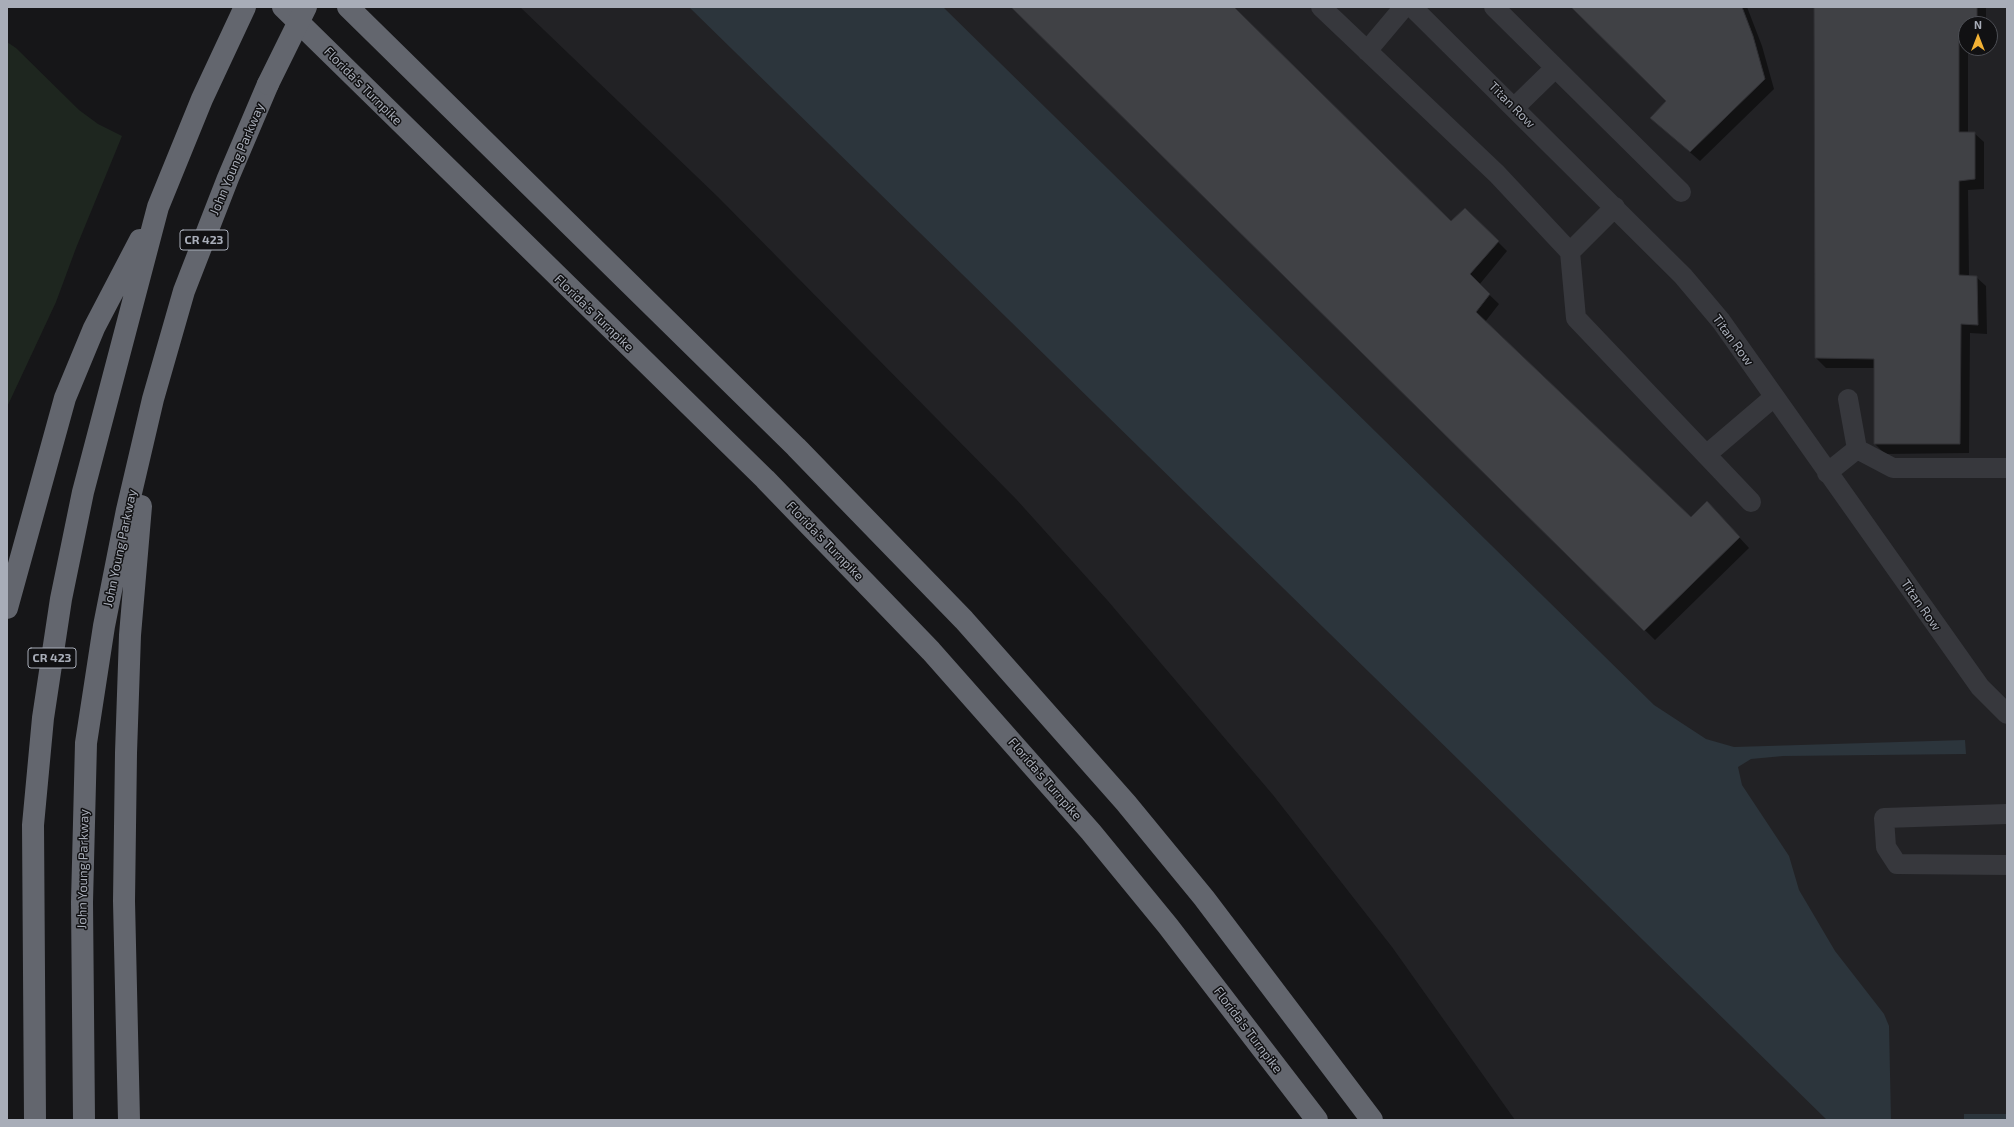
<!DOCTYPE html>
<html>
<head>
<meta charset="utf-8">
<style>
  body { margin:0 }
  #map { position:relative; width:2014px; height:1127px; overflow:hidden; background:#161618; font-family:"Exo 2",sans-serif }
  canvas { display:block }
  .frame { position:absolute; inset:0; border:8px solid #a8adb8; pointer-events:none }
  .north { position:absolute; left:1958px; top:16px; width:40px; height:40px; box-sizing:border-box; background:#111113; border:1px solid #4d4f55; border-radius:50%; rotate:0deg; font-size:11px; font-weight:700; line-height:16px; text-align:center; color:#a8adb8 }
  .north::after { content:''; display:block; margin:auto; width:14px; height:18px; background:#f2b134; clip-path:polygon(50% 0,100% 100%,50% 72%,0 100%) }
</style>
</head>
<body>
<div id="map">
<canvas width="2014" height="1127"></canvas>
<div class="frame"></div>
<div class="north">N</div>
</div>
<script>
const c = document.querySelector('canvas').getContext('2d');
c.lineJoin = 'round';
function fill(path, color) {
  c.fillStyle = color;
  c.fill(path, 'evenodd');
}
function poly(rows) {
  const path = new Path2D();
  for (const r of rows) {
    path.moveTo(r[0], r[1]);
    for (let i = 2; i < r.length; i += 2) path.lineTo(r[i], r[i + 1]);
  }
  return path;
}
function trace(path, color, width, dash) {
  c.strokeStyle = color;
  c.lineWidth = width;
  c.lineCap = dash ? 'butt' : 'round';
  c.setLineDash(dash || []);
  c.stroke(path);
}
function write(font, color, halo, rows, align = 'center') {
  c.font = font + ' "Exo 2",sans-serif';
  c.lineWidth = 3;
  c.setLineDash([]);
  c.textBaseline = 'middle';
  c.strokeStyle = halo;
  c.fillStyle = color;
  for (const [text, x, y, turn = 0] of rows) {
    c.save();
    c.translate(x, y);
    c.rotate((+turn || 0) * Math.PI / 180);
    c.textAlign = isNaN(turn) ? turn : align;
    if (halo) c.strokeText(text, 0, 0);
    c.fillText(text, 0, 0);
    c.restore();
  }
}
fill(poly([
  [520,7,2007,7,2007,1120,1515,1120,1392,947,1273,795,1108,601,1016,499,718,197],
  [1966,24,1990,24,1990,48,1966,48]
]), '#222225');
fill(poly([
  [7,42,16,48,79,110,98,124,122,136,76,248,56,302,7,407]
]), '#1e261f');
fill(poly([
  [689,7,943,7,1654,705,1706,739,1734,747,1965,740,1966,754,1783,756,1751,759,1738,767,1742,785,1789,856,1799,890,1835,951,1884,1014,1889,1026,1891,1120,1827,1120],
  [1964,1114,2007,1114,2007,1120,1964,1120]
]), '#2c353c');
fill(poly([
  [1013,7,1233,7,1451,223,1465,209,1507,251,1479,285,1499,304,1485,322,1691,519,1716,512,1749,548,1655,640],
  [1572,7,1747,7,1762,46,1774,89,1700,161,1661,127,1668,101],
  [1815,7,1986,7,1986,24,1966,24,1966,48,1968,48,1968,133,1974,133,1984,142,1984,189,1968,190,1969,276,1976,277,1986,286,1987,334,1970,333,1969,453,1885,454,1875,444,1875,368,1826,368,1816,358]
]), '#0007');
const building = poly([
  [1011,7,1234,7,1451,221,1465,208,1499,241,1470,274,1490,294,1476,312,1691,517,1707,501,1740,537,1644,631,1011,7],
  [1571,7,1742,7,1753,36,1765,79,1690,152,1650,118,1666,101,1571,7],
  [1814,7,1977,7,1977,24,1966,24,1966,34,1959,34,1959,132,1975,132,1975,179,1959,181,1959,275,1977,276,1978,325,1961,324,1960,444,1874,444,1874,359,1815,358,1814,7]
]);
fill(building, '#404145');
trace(building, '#303034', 1);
trace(poly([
  [1321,7,1497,174,1570,252,1615,207],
  [1412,7,1683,276,1721,321,1980,687,2007,714],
  [1494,7,1681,192],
  [1367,51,1404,7],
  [1514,108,1555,68],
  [1570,252,1576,318,1751,502],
  [1848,399,1857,449],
  [1706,455,1774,397],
  [1827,473,1857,449,1893,468,2007,468],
  [2007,814,1884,818,1886,847,1897,864,2007,865]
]), '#37383d', 20);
trace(poly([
  [283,7,765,479,931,651,1091,832,1168,926,1317,1120],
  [348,7,796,447,964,620,1126,803,1204,898,1372,1120],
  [7,608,65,398,94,328,140,240],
  [35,1120,33,825,43,718,61,599,83,492,158,207,202,99,245,7],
  [84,1120,82,902,86,743,104,626,127,510,153,399,184,291,228,178,268,84],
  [129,1120,124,901,126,753,130,635,141,506]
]), '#63666e', 22);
trace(poly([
  [268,84,306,7]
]), '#63666e', 22);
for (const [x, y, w] of [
  [204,240,48],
  [52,658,48]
]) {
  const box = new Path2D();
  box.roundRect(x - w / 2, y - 10, w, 20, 3);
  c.fillStyle = '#111113';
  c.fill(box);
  trace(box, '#a8adb8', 1);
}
write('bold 12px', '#a8adb8', null, [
  ["CR 423",204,240],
  ["CR 423",52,658]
]);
write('13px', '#a8adb8', '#111113', [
  ["Florida's Turnpike",363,86,45],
  ["Titan Row",1512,105,45],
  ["John Young Parkway",237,159,-67],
  ["Florida's Turnpike",594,313,44],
  ["Titan Row",1733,340,54],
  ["Florida's Turnpike",825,541,46],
  ["John Young Parkway",120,548,-78],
  ["Titan Row",1921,605,55],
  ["Florida's Turnpike",1045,779,49],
  ["John Young Parkway",83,869,-89],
  ["Florida's Turnpike",1248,1030,53]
]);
</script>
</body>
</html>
